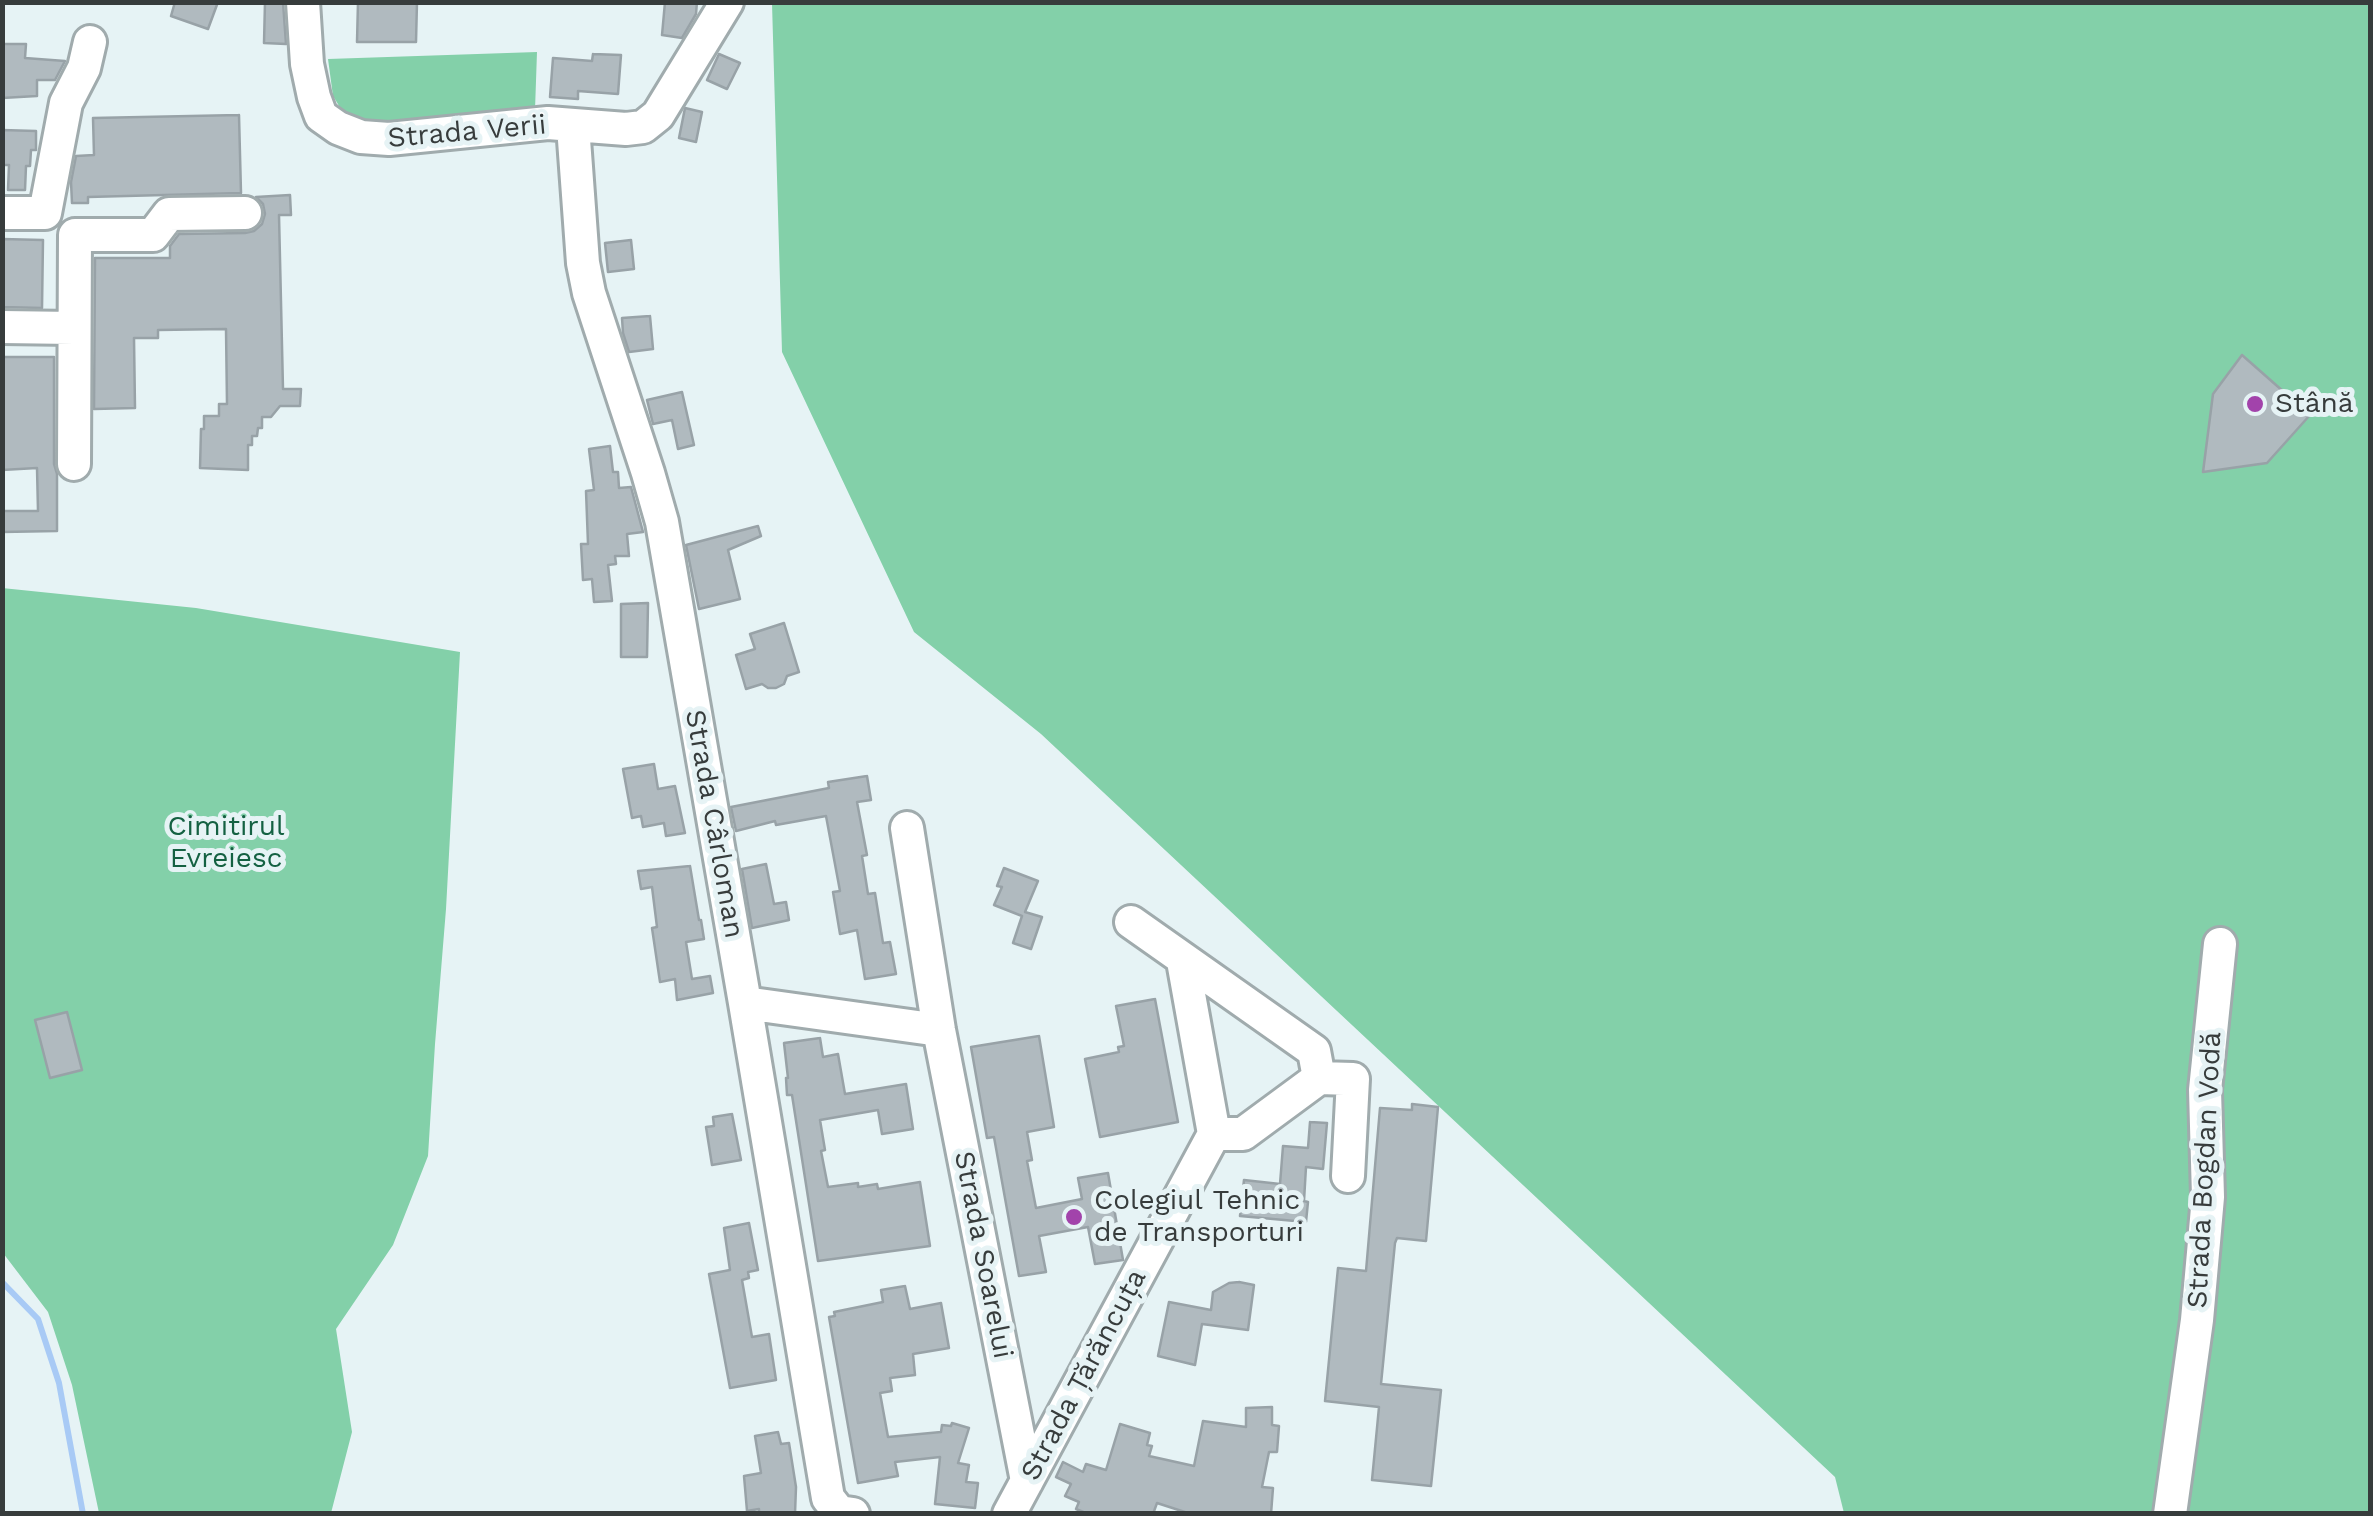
<!DOCTYPE html>
<html>
<head>
<meta charset="utf-8">
<style>
  body { margin:0 }
  #map { position:relative; width:2373px; height:1516px; overflow:hidden; background:#e6f3f5; font-family:"Work Sans",sans-serif }
  canvas { display:block }
  .frame { position:absolute; inset:0; border:5px solid #373c3c; pointer-events:none }
</style>
</head>
<body>
<div id="map">
<canvas width="2373" height="1516"></canvas>
<div class="frame"></div>
</div>
<script>
const c = document.querySelector('canvas').getContext('2d');
c.lineJoin = 'round';
function fill(path, color) {
  c.fillStyle = color;
  c.fill(path, 'evenodd');
}
function poly(rows) {
  const path = new Path2D();
  for (const r of rows) {
    path.moveTo(r[0], r[1]);
    for (let i = 2; i < r.length; i += 2) path.lineTo(r[i], r[i + 1]);
  }
  return path;
}
function trace(path, color, width, dash) {
  c.strokeStyle = color;
  c.lineWidth = width;
  c.lineCap = dash ? 'butt' : 'round';
  c.setLineDash(dash || []);
  c.stroke(path);
}
function write(font, color, halo, rows, align = 'center') {
  c.font = font + ' "Work Sans",sans-serif';
  c.lineWidth = 10;
  c.setLineDash([]);
  c.textBaseline = 'middle';
  c.strokeStyle = halo;
  c.fillStyle = color;
  for (const [text, x, y, turn = 0] of rows) {
    c.save();
    c.translate(x, y);
    c.rotate((+turn || 0) * Math.PI / 180);
    c.textAlign = isNaN(turn) ? turn : align;
    if (halo) c.strokeText(text, 0, 0);
    c.fillText(text, 0, 0);
    c.restore();
  }
}
fill(poly([
  [772,3,2370,3,2370,1513,1844,1513,1835,1477,1041,734,914,632,782,352],
  [537,52,535,110,366,129,344,114,333,96,328,59],
  [2,588,196,608,460,652,446,909,435,1044,428,1156,393,1245,336,1329,352,1432,331,1513,99,1513,72,1385,48,1312,3,1253]
]), '#83d0a9');
trace(poly([
  [2,1282,38,1319,59,1383,83,1514]
]), '#a8caf5', 6);
const building = poly([
  [175,2,218,2,208,29,171,16,175,2],
  [265,2,283,2,286,44,264,43,265,2],
  [358,2,417,2,416,42,357,42,358,2],
  [665,2,697,2,696,14,682,38,662,35,665,2],
  [2,44,26,44,25,58,65,61,55,80,37,80,37,96,2,98,2,44],
  [593,54,621,55,618,94,578,91,578,99,550,97,553,58,592,61,593,54],
  [719,54,740,63,727,89,707,80,719,54],
  [685,108,702,112,696,142,679,138,685,108],
  [239,115,241,193,88,197,88,203,72,203,71,182,76,156,94,155,93,118,239,115],
  [2,130,36,131,36,150,31,150,30,166,26,166,25,190,8,190,9,165,2,165,2,130],
  [290,195,291,215,279,215,283,389,301,389,300,406,280,406,271,417,262,417,262,428,258,428,257,436,252,436,252,445,248,445,248,470,200,468,201,429,204,429,204,416,219,416,219,404,227,404,226,329,158,330,158,338,134,338,135,408,94,409,95,258,170,258,170,246,179,234,245,233,254,231,262,224,265,214,263,204,256,197,290,195],
  [2,239,43,240,42,308,2,307,2,239],
  [631,240,634,269,608,272,605,243,631,240],
  [650,316,653,349,629,352,623,333,622,318,650,316],
  [2242,355,2310,415,2267,463,2203,472,2213,394,2242,355],
  [2,357,54,357,54,464,57,474,57,531,2,532,2,511,38,511,37,468,2,470,2,357],
  [682,392,694,445,678,449,672,420,653,424,647,400,682,392],
  [610,446,613,472,618,472,619,488,631,487,643,532,627,534,629,556,615,556,616,564,608,565,612,601,594,602,592,579,583,580,581,544,588,544,586,491,594,490,589,449,610,446],
  [758,526,761,536,728,550,740,599,699,609,686,545,758,526],
  [648,603,647,657,621,657,621,604,648,603],
  [784,623,799,672,787,676,784,684,776,688,768,688,762,684,746,689,736,655,755,649,750,634,784,623],
  [654,764,658,789,675,786,685,833,666,836,664,823,643,827,641,816,632,818,623,769,654,764],
  [867,776,871,800,857,802,867,855,862,856,868,894,875,893,883,943,890,942,896,974,865,979,857,930,840,934,833,892,840,891,826,816,776,825,775,821,736,831,731,807,829,788,828,782,867,776],
  [766,864,774,904,786,902,789,920,752,928,742,869,766,864],
  [690,866,699,920,701,920,704,939,686,942,692,979,710,976,713,993,677,1000,675,979,660,982,652,928,657,927,652,887,641,889,638,871,690,866],
  [1004,868,1038,881,1025,912,1042,917,1031,949,1013,943,1022,916,994,905,1002,887,997,886,1004,868],
  [1155,999,1178,1122,1100,1137,1085,1059,1119,1052,1118,1047,1124,1046,1116,1006,1155,999],
  [67,1012,82,1070,50,1078,35,1020,67,1012],
  [1039,1036,1054,1127,1027,1132,1032,1160,1027,1161,1036,1208,1082,1199,1078,1178,1108,1173,1123,1260,1095,1264,1088,1227,1039,1236,1046,1272,1019,1276,994,1137,987,1138,971,1047,1039,1036],
  [820,1038,823,1057,838,1054,845,1094,906,1084,913,1129,882,1134,878,1110,820,1120,825,1150,821,1151,828,1187,858,1183,858,1187,877,1184,878,1189,920,1182,930,1246,818,1261,792,1095,787,1095,786,1078,788,1078,784,1043,820,1038],
  [1412,1104,1438,1107,1426,1241,1397,1238,1395,1243,1381,1384,1441,1390,1431,1486,1372,1480,1379,1407,1325,1401,1338,1268,1366,1271,1380,1108,1412,1110,1412,1104],
  [732,1114,741,1160,712,1165,706,1127,714,1126,713,1117,732,1114],
  [1310,1122,1327,1123,1323,1169,1306,1167,1304,1201,1308,1202,1306,1222,1240,1216,1244,1180,1280,1184,1283,1146,1308,1148,1310,1122],
  [749,1223,758,1270,748,1272,749,1278,742,1280,752,1337,769,1334,776,1380,730,1388,709,1274,730,1270,724,1228,749,1223],
  [1239,1282,1254,1285,1248,1330,1202,1324,1195,1365,1158,1356,1169,1302,1211,1310,1213,1292,1229,1283,1239,1282],
  [905,1286,910,1309,941,1303,949,1348,913,1354,915,1375,890,1378,892,1391,880,1393,888,1437,941,1432,942,1425,951,1426,952,1423,969,1428,958,1463,969,1465,966,1482,978,1483,975,1508,935,1504,940,1457,895,1462,898,1476,858,1483,829,1317,835,1316,834,1312,883,1302,881,1290,905,1286],
  [1272,1407,1272,1425,1279,1426,1277,1452,1269,1452,1262,1487,1273,1488,1271,1514,1191,1514,1157,1503,1153,1514,1088,1514,1076,1509,1079,1502,1065,1496,1071,1484,1056,1477,1063,1462,1083,1472,1086,1464,1106,1470,1120,1424,1150,1433,1147,1445,1152,1446,1149,1456,1194,1466,1203,1421,1246,1427,1246,1408,1272,1407],
  [778,1432,781,1444,789,1443,796,1487,795,1514,759,1514,759,1509,747,1511,744,1476,761,1473,755,1436,778,1432]
]);
fill(building, '#b0babf');
trace(building, '#98a2a7', 2.5);
const minor = poly([
  [303,2,307,64,314,97,321,116,338,128,361,137,389,139,548,123,626,129,643,127,658,115,727,2],
  [573,126,583,263,589,293,648,473,662,522,745,1003,828,1498,839,1512,853,1514],
  [2,213,45,213,66,103,84,68,90,42],
  [2,327,74,328],
  [74,464,75,235,153,235,169,214,245,213],
  [907,828,939,1030,1027,1481],
  [1131,922,1314,1051,1319,1078],
  [1183,961,1214,1134],
  [745,1003,939,1030],
  [1319,1078,1353,1079,1348,1176],
  [1009,1514,1214,1134,1243,1134,1319,1078],
  [2170,1514,2197,1320,2208,1197,2205,1090,2220,944]
]);
trace(minor, '#a0abad', 38);
trace(minor, '#fff', 32);
for (const [x, y, r, color] of [
  [2255,404,10,"#a243ab"],
  [1074,1217,10,"#a243ab"]
]) {
  const dot = new Path2D();
  dot.arc(x, y, r, 0, 2 * Math.PI);
  c.fillStyle = color;
  c.fill(dot);
  trace(dot, '#e6f3f5', 4);
}
write('28px', '#373c3c', '#e6f3f5', [
  ["Strada Verii",467,132,-5],
  ["Strada Cârloman",714,824,80],
  ["Strada Bogdan Vodă",2205,1170,-87],
  ["Strada Soarelui",983,1255,79],
  ["Strada Țărăncuța",1084,1375,-62]
]);
write('28px', '#373c3c', '#e6f3f5', [
  ["Stână",2275,404],
  ["Colegiul Tehnic",1094,1201],
  ["de Transporturi",1094,1233]
], 'left');
write('28px', '#146142', '#e6f3f5', [
  ["Cimitirul",226,827],
  ["Evreiesc",226,859]
]);
</script>
</body>
</html>
